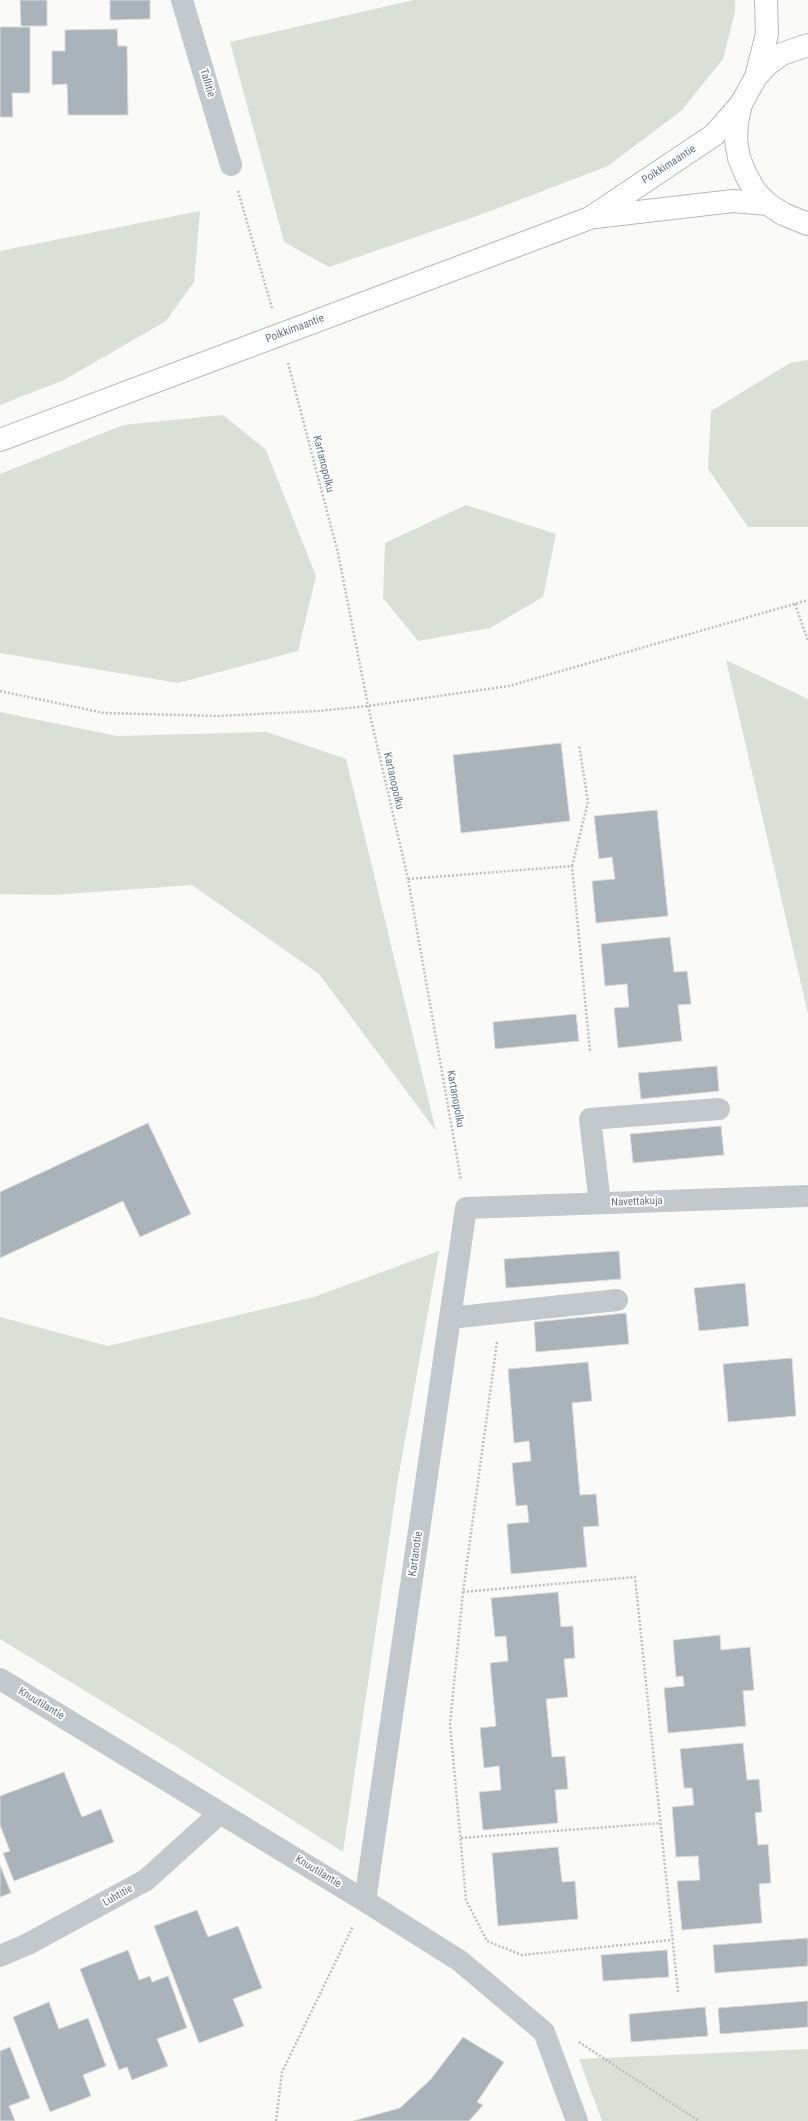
<!DOCTYPE html>
<html>
<head>
<meta charset="utf-8">
<style>
  body { margin:0 }
  canvas { display:block; background:#fafaf8 }
</style>
</head>
<body>
<canvas width="808" height="2121"></canvas>
<script>
const c = document.querySelector('canvas').getContext('2d');
c.lineJoin = 'round';
function fill(path, color) {
  c.fillStyle = color;
  c.fill(path, 'evenodd');
}
function poly(rows) {
  const path = new Path2D();
  for (const r of rows) {
    path.moveTo(r[0], r[1]);
    for (let i = 2; i < r.length; i += 2) path.lineTo(r[i], r[i + 1]);
  }
  return path;
}
function trace(path, color, width, dash) {
  c.strokeStyle = color;
  c.lineWidth = width;
  c.lineCap = dash ? 'butt' : 'round';
  c.setLineDash(dash || []);
  c.stroke(path);
}
function write(font, color, halo, rows, align = 'center') {
  c.font = font + ' "Roboto Condensed",sans-serif';
  c.lineWidth = 4;
  c.setLineDash([]);
  c.textBaseline = 'middle';
  c.strokeStyle = halo;
  c.fillStyle = color;
  for (const [text, x, y, turn = 0] of rows) {
    c.save();
    c.translate(x, y);
    c.rotate((+turn || 0) * Math.PI / 180);
    c.textAlign = isNaN(turn) ? turn : align;
    if (halo) c.strokeText(text, 0, 0);
    c.fillText(text, 0, 0);
    c.restore();
  }
}
fill(poly([
  [414,0,735,0,735,12,723,59,681,111,608,166,488,212,329,267,284,242,230,42],
  [200,211,194,282,166,321,64,380,0,405,0,251],
  [808,360,808,527,748,527,708,469,711,411,790,363],
  [223,415,266,450,316,576,298,651,178,683,0,653,0,474,123,425],
  [466,505,556,534,543,597,490,628,418,641,383,598,385,543],
  [726,660,808,699,808,1014],
  [0,712,117,736,267,732,346,759,436,1131,319,974,192,885,54,895,0,894],
  [439,1251,398,1479,343,1852,177,1747,0,1639,0,1317,108,1346,314,1297],
  [808,2049,808,2121,602,2121,579,2059]
]), '#dadfd7');
const building = poly([
  [20,0,47,0,47,26,21,26,20,0],
  [110,0,150,0,150,19,110,20,110,0],
  [0,27,30,27,30,93,12,93,13,117,0,117,0,27],
  [117,29,118,46,127,46,128,115,68,115,67,84,52,85,52,51,65,51,65,30,117,29],
  [561,743,570,821,461,833,453,755,561,743],
  [657,810,668,916,596,923,592,881,615,879,612,857,599,859,594,816,657,810],
  [670,937,674,972,687,971,691,1004,678,1005,682,1041,618,1048,614,1008,629,1007,627,984,605,986,601,944,670,937],
  [576,1014,579,1041,495,1049,493,1022,576,1014],
  [717,1066,719,1091,641,1099,638,1073,717,1066],
  [148,1123,191,1214,140,1237,123,1201,0,1258,0,1192,148,1123],
  [721,1126,724,1155,633,1163,630,1134,721,1126],
  [619,1251,621,1279,506,1288,504,1259,619,1251],
  [745,1283,749,1326,699,1331,694,1288,745,1283],
  [626,1313,629,1344,536,1352,534,1322,626,1313],
  [792,1358,796,1416,728,1422,723,1364,792,1358],
  [588,1362,592,1401,572,1403,580,1495,596,1494,599,1526,583,1527,587,1567,511,1574,507,1524,529,1522,527,1505,516,1506,512,1463,531,1461,529,1441,514,1443,508,1369,588,1362],
  [558,1592,561,1627,573,1626,575,1658,564,1659,568,1697,546,1699,552,1757,565,1756,568,1789,555,1790,558,1823,483,1830,479,1792,501,1790,499,1766,484,1768,480,1728,496,1726,490,1663,508,1661,506,1636,495,1637,491,1598,558,1592],
  [720,1635,721,1650,750,1647,754,1690,743,1691,746,1726,668,1733,664,1688,684,1686,683,1676,676,1677,673,1640,720,1635],
  [743,1743,747,1780,759,1779,762,1812,755,1813,758,1845,768,1844,771,1883,759,1884,762,1923,682,1930,677,1881,700,1880,698,1856,676,1857,672,1807,694,1805,692,1788,684,1788,680,1749,743,1743],
  [64,1772,82,1817,101,1809,114,1842,14,1881,3,1853,10,1851,0,1825,0,1796,64,1772],
  [558,1847,562,1882,575,1881,578,1919,498,1926,492,1853,558,1847],
  [0,1865,11,1893,0,1897,0,1865],
  [197,1910,208,1937,238,1926,262,1988,233,1999,244,2026,199,2043,154,1926,197,1910],
  [808,1938,808,1966,715,1973,713,1945,808,1938],
  [128,1950,139,1980,150,1976,152,1982,168,1976,187,2028,157,2039,168,2066,132,2080,127,2067,119,2070,80,1969,128,1950],
  [667,1950,669,1977,603,1981,601,1955,667,1950],
  [808,2001,808,2027,720,2034,718,2008,808,2001],
  [49,2002,59,2029,88,2018,106,2066,83,2075,91,2096,50,2112,13,2017,49,2002],
  [705,2007,708,2036,631,2042,629,2014,705,2007],
  [463,2037,504,2062,477,2102,483,2105,469,2121,353,2121,400,2108,431,2079,463,2037],
  [10,2047,30,2098,9,2106,15,2121,0,2121,0,2051,10,2047]
]);
fill(building, '#aab3b9');
trace(building, '#dcdcda', 1);
const major = poly([
  [808,45,782,54,768,64,756,77,741,104,737,122,736,140,739,158,746,175,755,191,768,204,783,214,808,224],
  [756,77,767,34,766,0],
  [595,217,733,201,768,204],
  [335,314,590,218,714,135,741,104],
  [0,440,215,359]
]);
trace(major, '#b5babe', 24);
trace(poly([
  [238,191,272,308],
  [288,363,338,553,368,706,408,879,461,1180],
  [795,604,808,641],
  [0,691,104,713,218,716,318,711,368,706,509,686,808,600],
  [572,866,588,802,579,745],
  [408,879,572,866,590,1051],
  [497,1342,463,1592,450,1724,466,1900,487,1941,522,1955,672,1940],
  [463,1592,635,1577,678,1992],
  [461,1838,661,1823],
  [579,2042,699,2121],
  [276,2121,282,2072,353,1926]
]), '#bbbfc2', 2.5, [2, 2]);
trace(poly([
  [182,0,231,165],
  [600,1203,590,1119,719,1109],
  [450,1318,617,1300],
  [0,1679,365,1901,460,1961,544,2032,577,2121],
  [365,1901,466,1208,808,1196],
  [0,1956,28,1944,146,1880,220,1813]
]), '#c3c8cc', 22);
trace(major, '#fff', 22);
const majorBridge = poly([
  [215,359,335,314]
]);
trace(majorBridge, '#b5babe', 24, []);
trace(majorBridge, '#fff', 22);
write('11px', '#657683', '#fff', [
  ["Tallitie",207,83,74],
  ["Poikkimaantie",669,165,-33],
  ["Poikkimaantie",295,329,-21],
  ["Kartanopolku",323,464,76],
  ["Kartanopolku",393,781,77],
  ["Kartanopolku",455,1099,80],
  ["Navettakuja",637,1202,-2],
  ["Kartanotie",416,1554,-82],
  ["Knuutilantie",41,1704,31],
  ["Knuutilantie",318,1872,31],
  ["Luhtitie",118,1896,-29]
]);
</script>
</body>
</html>
